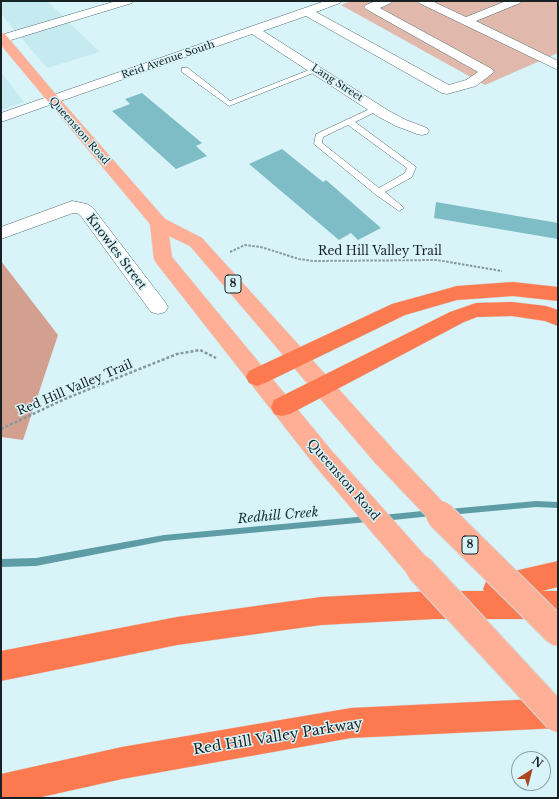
<!DOCTYPE html>
<html>
<head>
<meta charset="utf-8">
<style>
  body { margin:0 }
  #map { position:relative; width:559px; height:799px; overflow:hidden; background:#d8f4f8; font-family:"Libre Baskerville",serif }
  canvas { display:block }
  .frame { position:absolute; inset:0; border:2px solid #182224; pointer-events:none }
  .north { position:absolute; left:511px; top:751px; width:40px; height:40px; box-sizing:border-box; background:#d8f4f8; border:1px solid #8ba0a3; border-radius:50%; rotate:36deg; font-size:11px; font-weight:700; line-height:16px; text-align:center; color:#182224 }
  .north::after { content:''; display:block; margin:auto; width:14px; height:18px; background:#ad4523; clip-path:polygon(50% 0,100% 100%,50% 72%,0 100%) }
</style>
</head>
<body>
<div id="map">
<canvas width="559" height="799"></canvas>
<div class="frame"></div>
<div class="north">N</div>
</div>
<script>
const c = document.querySelector('canvas').getContext('2d');
c.lineJoin = 'round';
function fill(path, color) {
  c.fillStyle = color;
  c.fill(path, 'evenodd');
}
function poly(rows) {
  const path = new Path2D();
  for (const r of rows) {
    path.moveTo(r[0], r[1]);
    for (let i = 2; i < r.length; i += 2) path.lineTo(r[i], r[i + 1]);
  }
  return path;
}
function trace(path, color, width, dash) {
  c.strokeStyle = color;
  c.lineWidth = width;
  c.lineCap = dash ? 'butt' : 'round';
  c.setLineDash(dash || []);
  c.stroke(path);
}
function write(font, color, halo, rows, align = 'center') {
  c.font = font + ' "Libre Baskerville",serif';
  c.lineWidth = 3;
  c.setLineDash([]);
  c.textBaseline = 'middle';
  c.strokeStyle = halo;
  c.fillStyle = color;
  for (const [text, x, y, turn = 0] of rows) {
    c.save();
    c.translate(x, y);
    c.rotate((+turn || 0) * Math.PI / 180);
    c.textAlign = isNaN(turn) ? turn : align;
    if (halo) c.strokeText(text, 0, 0);
    c.fillText(text, 0, 0);
    c.restore();
  }
}
fill(poly([
  [1,1,47,1,100,52,47,68,1,14],
  [1,72,24,102,1,110]
]), '#c5ebf1');
fill(poly([
  [351,1,558,1,558,53,485,85,341,5]
]), '#e0b8ac');
fill(poly([
  [1,261,58,335,23,440,1,437]
]), '#d3a090');
fill(poly([
  [536,501,558,502,558,508,536,507,449,515,447,514,446,512,447,510,449,509,536,501],
  [432,510,434,511,435,513,434,515,432,516,383,521,381,520,380,518,381,516,383,515,432,510],
  [368,516,370,517,371,519,370,521,368,522,164,541,36,566,1,567,1,559,36,558,164,535,368,516]
]), '#5f9da6');
fill(poly([
  [142,93,202,143,196,146,207,156,176,169,112,111,130,104,125,99],
  [282,149,323,182,326,180,381,228,358,240,351,233,339,240,249,164],
  [436,202,558,223,558,239,434,218]
]), '#7ebdc6');
const lane = poly([
  [182,68,188,68,230,101,314,68,320,68,321,70,229,106,182,72,182,68],
  [374,107,377,107,381,109,355,122,416,167,412,177,385,192,402,206,404,208,399,211,375,194,314,144,316,134,374,107],
  [348,125,407,168,405,173,379,188,322,143,323,137,348,125]
]);
const street = poly([
  [116,1,134,1,132,3,1,43,1,35,116,1],
  [325,1,342,1,340,3,316,12,449,85,466,80,478,72,366,9,364,7,366,5,376,1,393,1,391,3,380,8,492,69,494,72,476,86,447,94,442,93,306,16,263,31,389,111,406,120,427,128,429,131,427,134,422,135,417,134,396,126,379,117,252,34,1,122,1,113,325,1],
  [417,1,432,1,466,17,506,1,522,1,520,3,476,21,558,61,558,70,419,3,417,1],
  [72,201,87,204,93,208,165,302,168,307,165,312,158,314,151,312,81,216,77,213,73,213,1,239,1,227,72,201]
]);
const primary = poly([
  [1,33,5,34,58,97,165,219,202,238,392,448,396,456,392,464,384,467,376,464,190,246,169,236,172,257,332,451,429,560,433,569,429,578,420,582,411,578,316,467,157,264,154,259,150,224,1,45,1,33]
]);
const highway = poly([
  [513,282,558,287,558,301,513,296,457,300,405,315,265,383,257,386,249,383,246,377,249,371,392,304,457,286,513,282],
  [512,302,546,306,558,310,558,326,545,321,512,316,477,317,464,322,290,414,282,416,274,414,271,407,274,400,450,312,476,303,512,302],
  [558,561,558,587,542,591,558,591,558,619,434,619,321,625,177,645,1,681,1,651,177,617,321,597,434,591,484,591,483,589,487,579,497,575,558,561],
  [558,698,558,728,351,738,122,779,37,798,1,798,1,774,122,747,351,708,558,698]
]);
trace(lane, '#536c70', 1);
trace(street, '#536c70', 1);
trace(primary, '#d5d7d8', 1);
trace(highway, '#d5d7d8', 1);
trace(poly([
  [230,252,245,245,261,247,299,259,313,261,437,260,502,271]
]), '#85999c', 2, [2.5, 1.5]);
trace(poly([
  [1,429,67,398,177,354,200,350,216,358]
]), '#85999c', 2.5, [3, 2]);
fill(lane, '#fff');
fill(street, '#fff');
fill(primary, '#feaf95');
fill(highway, '#fd794f');
const primaryBridgeFar1 = poly([
  [384,456,441,516]
]);
const primaryBridge = poly([
  [440,515,558,632],
  [420,569,558,718]
]);
trace(primaryBridgeFar1, '#d5d7d8', 23, []);
trace(primaryBridge, '#d5d7d8', 30, []);
trace(primaryBridgeFar1, '#feaf95', 22);
trace(primaryBridge, '#feaf95', 28);
write('10px', '#182224', '#d8f4f8', [
  ["Reid Avenue South",168,60,-19],
  ["Lang Street",337,83,33],
  ["Queenston Road",79,131,49]
]);
for (const [x, y, w] of [
  [233,284,16],
  [470,545,16]
]) {
  const box = new Path2D();
  box.roundRect(x - w / 2, y - 9, w, 18, 3);
  c.fillStyle = '#d8f4f8';
  c.fill(box);
  trace(box, '#182224', 1);
}
write('bold 11px', '#182224', null, [
  ["8",233,284],
  ["8",470,545]
]);
write('12px', '#182224', '#d8f4f8', [
  ["Knowles Street",116,252,53],
  ["Red Hill Valley Trail",380,252],
  ["Red Hill Valley Trail",75,388,-23],
  ["Queenston Road",343,480,49]
]);
write('italic 13px', '#153439', '#d8f4f8', [
  ["Redhill Creek",278,516,-5]
]);
write('14px', '#182224', '#d8f4f8', [
  ["Red Hill Valley Parkway",278,737,-9]
]);
</script>
</body>
</html>
